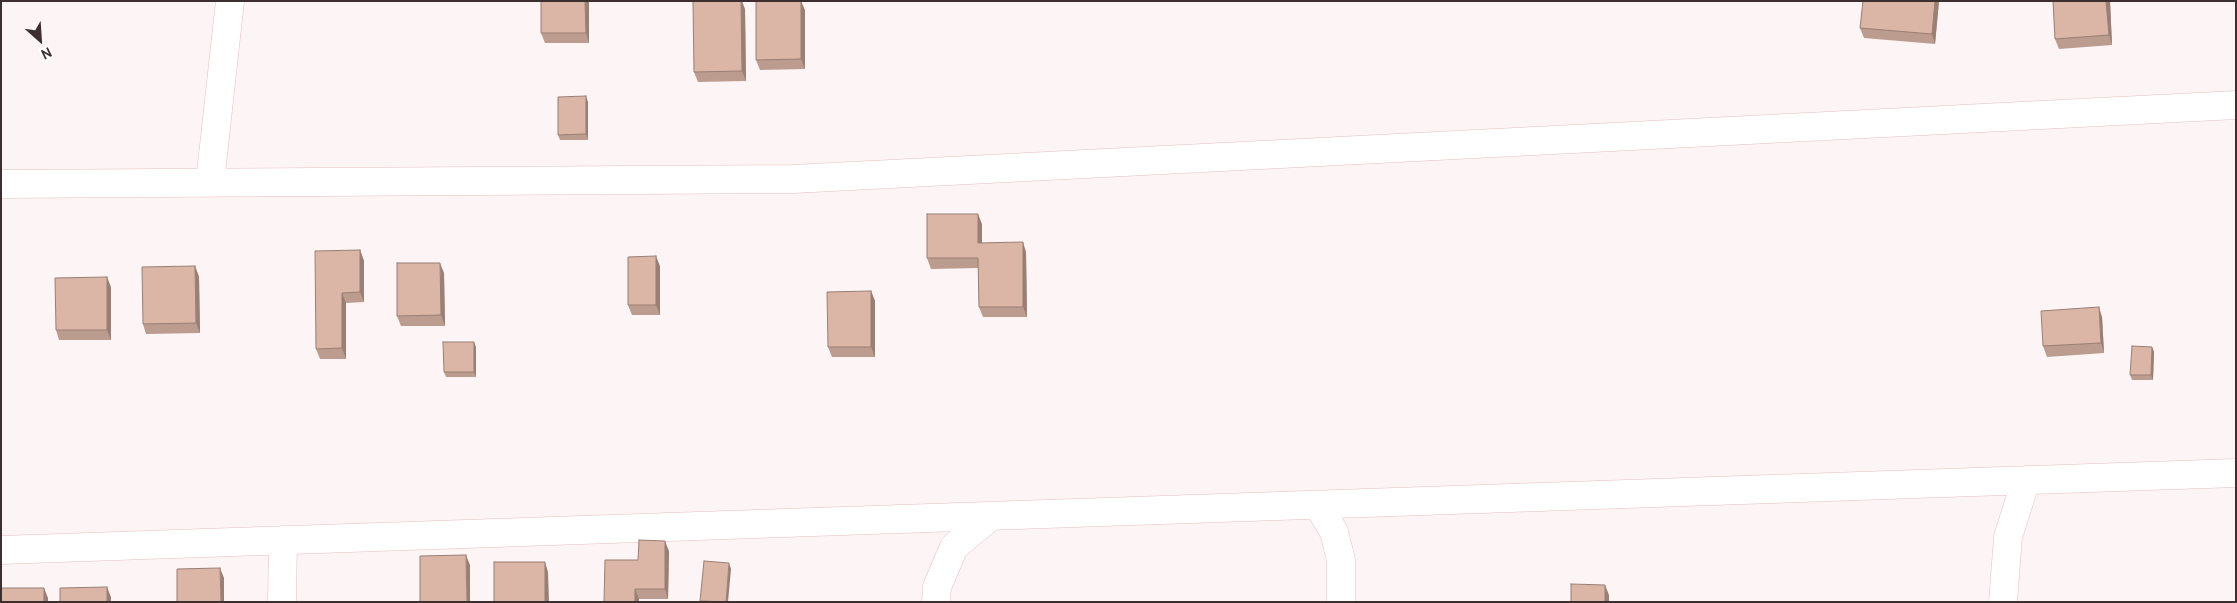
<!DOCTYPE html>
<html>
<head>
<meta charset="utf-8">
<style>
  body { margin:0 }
  #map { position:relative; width:2237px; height:603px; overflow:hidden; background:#fdf4f5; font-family:Cabin,sans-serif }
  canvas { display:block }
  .frame { position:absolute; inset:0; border:2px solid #3d2e2f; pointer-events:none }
  .north { position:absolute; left:15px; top:15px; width:50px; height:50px; -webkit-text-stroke:4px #fff; paint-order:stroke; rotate:154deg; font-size:14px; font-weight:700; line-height:20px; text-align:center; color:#3d2e2f }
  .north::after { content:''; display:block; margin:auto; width:18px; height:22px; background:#3d2e2f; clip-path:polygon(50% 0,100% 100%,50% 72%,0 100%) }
</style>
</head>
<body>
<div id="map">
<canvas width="2237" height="603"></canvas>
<div class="frame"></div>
<div class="north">N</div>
</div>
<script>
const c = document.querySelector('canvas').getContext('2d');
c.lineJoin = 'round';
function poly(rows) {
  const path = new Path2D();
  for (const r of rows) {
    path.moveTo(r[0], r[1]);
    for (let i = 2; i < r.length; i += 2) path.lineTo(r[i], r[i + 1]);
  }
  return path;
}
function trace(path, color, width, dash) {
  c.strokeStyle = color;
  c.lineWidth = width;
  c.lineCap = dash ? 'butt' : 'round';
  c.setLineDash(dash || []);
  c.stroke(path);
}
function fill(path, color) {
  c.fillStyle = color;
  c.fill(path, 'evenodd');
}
const minor = poly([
  [210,182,230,1],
  [1,184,793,179,2236,105],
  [1318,505,1334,532,1341,560,1341,602],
  [1,550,2236,473],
  [282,602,283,540],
  [936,602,937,587,954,547,991,516],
  [2003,602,2008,537,2026,480]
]);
trace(minor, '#e5bfc0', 29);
trace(minor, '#fff', 28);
fill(poly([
  [541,1,589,1,589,43,545,43,541,33],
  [1939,1,1935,44,1864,38,1860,28],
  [2053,1,2110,1,2112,45,2059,49,2055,39],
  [745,9,746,81,698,82,694,72],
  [805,10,805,69,760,70,756,60],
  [588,102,588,140,560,140,558,135],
  [982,224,982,243,1026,252,1027,317,983,317,979,307,978,268,931,269,927,258],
  [360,250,364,261,364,302,346,303,346,359,320,359,316,349],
  [195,266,199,277,200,333,146,334,143,324],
  [660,266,660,315,632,315,628,305],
  [444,273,445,326,401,326,397,316],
  [111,287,111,340,59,340,56,330],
  [871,291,875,301,875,357,832,357,828,347],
  [2102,317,2104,353,2047,357,2043,346],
  [476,347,476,377,446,377,444,372],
  [2152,347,2154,352,2153,380,2132,380,2130,375],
  [669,551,668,599,639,599,604,602]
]), '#bc9c8f');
fill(poly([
  [585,1,589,1,589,43,586,33],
  [741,1,742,1,745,9,746,81,742,71],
  [801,1,805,10,805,69,801,59],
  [1935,1,1939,1,1935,44,1932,34],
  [2106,1,2110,1,2112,45,2109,35],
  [586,96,588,102,588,140,586,134],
  [978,214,982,224,982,253,978,243],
  [1023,242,1026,252,1027,317,1023,307],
  [360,250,364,261,364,302,360,292],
  [656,256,660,266,660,315,656,305],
  [440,263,444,273,445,326,441,315],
  [195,266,199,277,200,333,196,323],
  [107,277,111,287,111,340,107,330],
  [871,291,875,301,875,357,871,347],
  [342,293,346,303,346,359,342,348],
  [2099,307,2102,317,2104,353,2101,343],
  [474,342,476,347,476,377,474,372],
  [2152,347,2154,352,2153,380,2151,375],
  [665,541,669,551,668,599,665,589],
  [466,555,470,565,470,602,467,602],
  [545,562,548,572,549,602,545,602],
  [729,563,731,569,728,602,726,602],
  [220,568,224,578,224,602,221,602],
  [1605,585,1609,595,1609,602,1605,602],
  [107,587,111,597,111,602,107,602],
  [44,588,48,598,48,602,44,602],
  [635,589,639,599,639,602,635,602]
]), '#997f74');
const building = poly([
  [541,1,585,1,586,33,541,33,541,1],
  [693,1,741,1,742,71,694,72,693,1],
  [756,1,801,1,801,59,756,60,756,1],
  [1863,1,1935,1,1932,34,1860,28,1863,1],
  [2053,1,2106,1,2109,35,2055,39,2053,1],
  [586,96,586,134,558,135,558,97,586,96],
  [927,214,978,214,978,243,1023,242,1023,307,979,307,978,258,927,258,927,214],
  [360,250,360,292,342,293,342,348,316,349,315,251,360,250],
  [656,256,656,305,628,305,628,257,656,256],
  [397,263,440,263,441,315,397,316,397,263],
  [195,266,196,323,143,324,142,267,195,266],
  [107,277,107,330,56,330,55,278,107,277],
  [871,291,871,347,828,347,827,292,871,291],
  [2099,307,2101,343,2043,346,2041,311,2099,307],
  [443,342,474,342,474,372,444,372,443,342],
  [2132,346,2152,347,2151,375,2130,375,2132,346],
  [639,540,665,541,665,589,635,589,635,602,604,602,605,560,638,560,639,540],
  [466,555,467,602,420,602,420,556,466,555],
  [704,561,729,563,726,602,700,601,704,561],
  [494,562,545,562,545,602,494,602,494,562],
  [220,568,221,602,177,602,177,569,220,568],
  [1571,584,1605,585,1605,602,1571,602,1571,584],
  [107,587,107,602,60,602,60,588,107,587],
  [1,588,44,588,44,602,1,602,1,588]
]);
fill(building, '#dbb5a6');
trace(building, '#997f74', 1);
</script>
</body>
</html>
